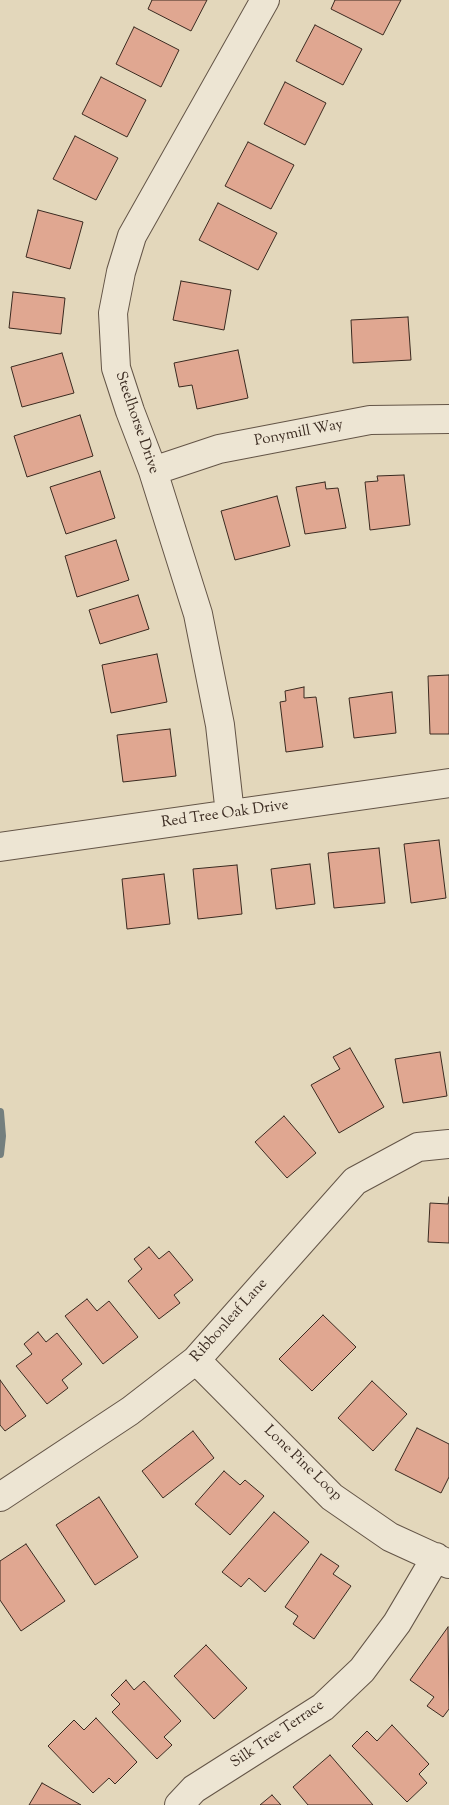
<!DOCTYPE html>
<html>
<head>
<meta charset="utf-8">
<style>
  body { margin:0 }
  canvas { display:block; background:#e3d7bb }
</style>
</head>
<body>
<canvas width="449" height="1805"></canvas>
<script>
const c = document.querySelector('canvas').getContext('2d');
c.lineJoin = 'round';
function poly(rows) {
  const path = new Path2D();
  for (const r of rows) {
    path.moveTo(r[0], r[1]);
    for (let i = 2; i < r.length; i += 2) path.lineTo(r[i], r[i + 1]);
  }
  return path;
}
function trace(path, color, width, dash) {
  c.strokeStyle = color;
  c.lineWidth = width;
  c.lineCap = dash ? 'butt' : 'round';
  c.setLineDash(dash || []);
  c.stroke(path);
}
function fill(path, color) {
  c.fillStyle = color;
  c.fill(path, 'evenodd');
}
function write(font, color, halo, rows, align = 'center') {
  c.font = font + ' "Sorts Mill Goudy",serif';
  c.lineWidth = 4;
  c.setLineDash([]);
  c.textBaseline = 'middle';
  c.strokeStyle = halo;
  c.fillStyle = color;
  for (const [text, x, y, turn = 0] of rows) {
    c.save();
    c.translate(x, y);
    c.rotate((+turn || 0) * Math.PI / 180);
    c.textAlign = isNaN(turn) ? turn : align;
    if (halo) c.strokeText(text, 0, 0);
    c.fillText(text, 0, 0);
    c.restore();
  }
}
trace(poly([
  [0,1112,2,1136,0,1154]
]), '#747f7e', 8);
const building = poly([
  [152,0,207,0,191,31,148,9,152,0],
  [335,0,401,0,383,35,331,9,335,0],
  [315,25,362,49,343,85,296,61,315,25],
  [134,27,179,50,161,87,116,64,134,27],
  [101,77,146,100,127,137,82,114,101,77],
  [285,82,326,103,305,145,264,124,285,82],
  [75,136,118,158,96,200,53,179,75,136],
  [248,142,294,165,271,209,225,186,248,142],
  [218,203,277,233,258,270,199,240,218,203],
  [38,210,83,222,70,269,26,257,38,210],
  [181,281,231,290,224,330,173,320,181,281],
  [13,292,65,298,61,334,9,328,13,292],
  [408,317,411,360,353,363,351,320,408,317],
  [238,350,248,398,197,409,192,385,179,387,174,363,238,350],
  [62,353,74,393,22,407,11,367,62,353],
  [80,415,93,456,27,477,14,436,80,415],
  [100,471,115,518,66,534,50,487,100,471],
  [404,475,410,525,370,530,365,482,378,481,377,476,404,475],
  [325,482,326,489,338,488,346,528,305,534,296,487,325,482],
  [277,496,290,546,235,560,221,511,277,496],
  [116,540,129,580,77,597,65,556,116,540],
  [138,595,149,629,100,644,89,610,138,595],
  [157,654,167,702,111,713,102,665,157,654],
  [449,675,449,734,430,734,428,676,449,675],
  [304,687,304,698,316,697,323,747,286,752,280,702,286,701,285,691,304,687],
  [392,692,396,733,354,738,349,698,392,692],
  [170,729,176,776,123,782,117,735,170,729],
  [439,840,446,898,411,903,404,844,439,840],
  [379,848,385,903,334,908,328,853,379,848],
  [310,864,315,904,276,909,271,869,310,864],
  [237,865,242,914,198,919,193,869,237,865],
  [164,874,170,924,127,929,122,879,164,874],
  [350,1048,384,1107,339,1133,311,1085,340,1069,333,1057,350,1048],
  [440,1052,447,1096,403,1103,395,1059,440,1052],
  [284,1116,316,1153,287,1178,255,1142,284,1116],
  [449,1197,449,1243,428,1242,430,1203,448,1204,449,1197],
  [149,1247,159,1259,169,1251,193,1280,174,1295,180,1303,159,1319,128,1281,142,1269,134,1259,149,1247],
  [87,1299,97,1311,109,1301,138,1337,103,1364,65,1316,87,1299],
  [323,1315,356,1347,312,1391,279,1359,323,1315],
  [38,1332,46,1342,57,1333,82,1364,62,1380,68,1388,47,1404,16,1366,32,1354,24,1344,38,1332],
  [0,1380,26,1416,5,1431,0,1425,0,1380],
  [372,1381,407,1414,373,1451,338,1418,372,1381],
  [417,1428,449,1444,449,1477,441,1493,395,1470,417,1428],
  [193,1431,214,1458,163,1498,142,1471,193,1431],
  [224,1471,240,1485,245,1480,264,1496,230,1535,195,1504,224,1471],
  [99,1497,138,1557,95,1585,56,1525,99,1497],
  [274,1512,309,1542,265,1592,249,1578,241,1587,222,1572,274,1512],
  [26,1544,65,1601,21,1631,0,1600,0,1561,26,1544],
  [321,1554,339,1566,333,1574,351,1586,314,1639,293,1624,298,1616,285,1607,321,1554],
  [448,1627,449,1709,443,1717,427,1706,434,1697,410,1680,448,1627],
  [206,1645,247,1688,214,1719,174,1676,206,1645],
  [126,1680,134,1690,144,1681,181,1721,164,1737,172,1745,157,1759,112,1712,120,1704,111,1695,126,1680],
  [96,1718,137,1762,115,1784,109,1778,93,1793,48,1746,74,1720,84,1730,96,1718],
  [392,1725,429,1764,419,1774,427,1783,407,1802,352,1746,367,1731,377,1741,392,1725],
  [330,1755,373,1805,308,1805,293,1787,330,1755],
  [42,1783,81,1805,29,1805,42,1783],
  [272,1795,281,1805,260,1805,272,1795]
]);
fill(building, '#e0a791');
trace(building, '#3a2a20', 1);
const minor = poly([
  [153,471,219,449,370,420,449,419],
  [230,814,220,725,198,614,153,471,130,411,116,368,113,313,121,272,132,236,265,0],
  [0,847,449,783],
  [196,1360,332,1497,390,1537,449,1564],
  [0,1497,130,1411,196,1360,355,1181,418,1147,449,1144],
  [179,1805,194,1789,323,1707,362,1670,397,1623,436,1557]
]);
trace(minor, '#645547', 30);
trace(minor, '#ede5d3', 28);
write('15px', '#3a2a20', '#ede5d3', [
  ["Steelhorse Drive",136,423,71],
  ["Ponymill Way",299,434,-11],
  ["Red Tree Oak Drive",225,815,-8],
  ["Ribbonleaf Lane",230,1321,-48],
  ["Lone Pine Loop",302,1464,44],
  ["Silk Tree Terrace",278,1735,-34]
]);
</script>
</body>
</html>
